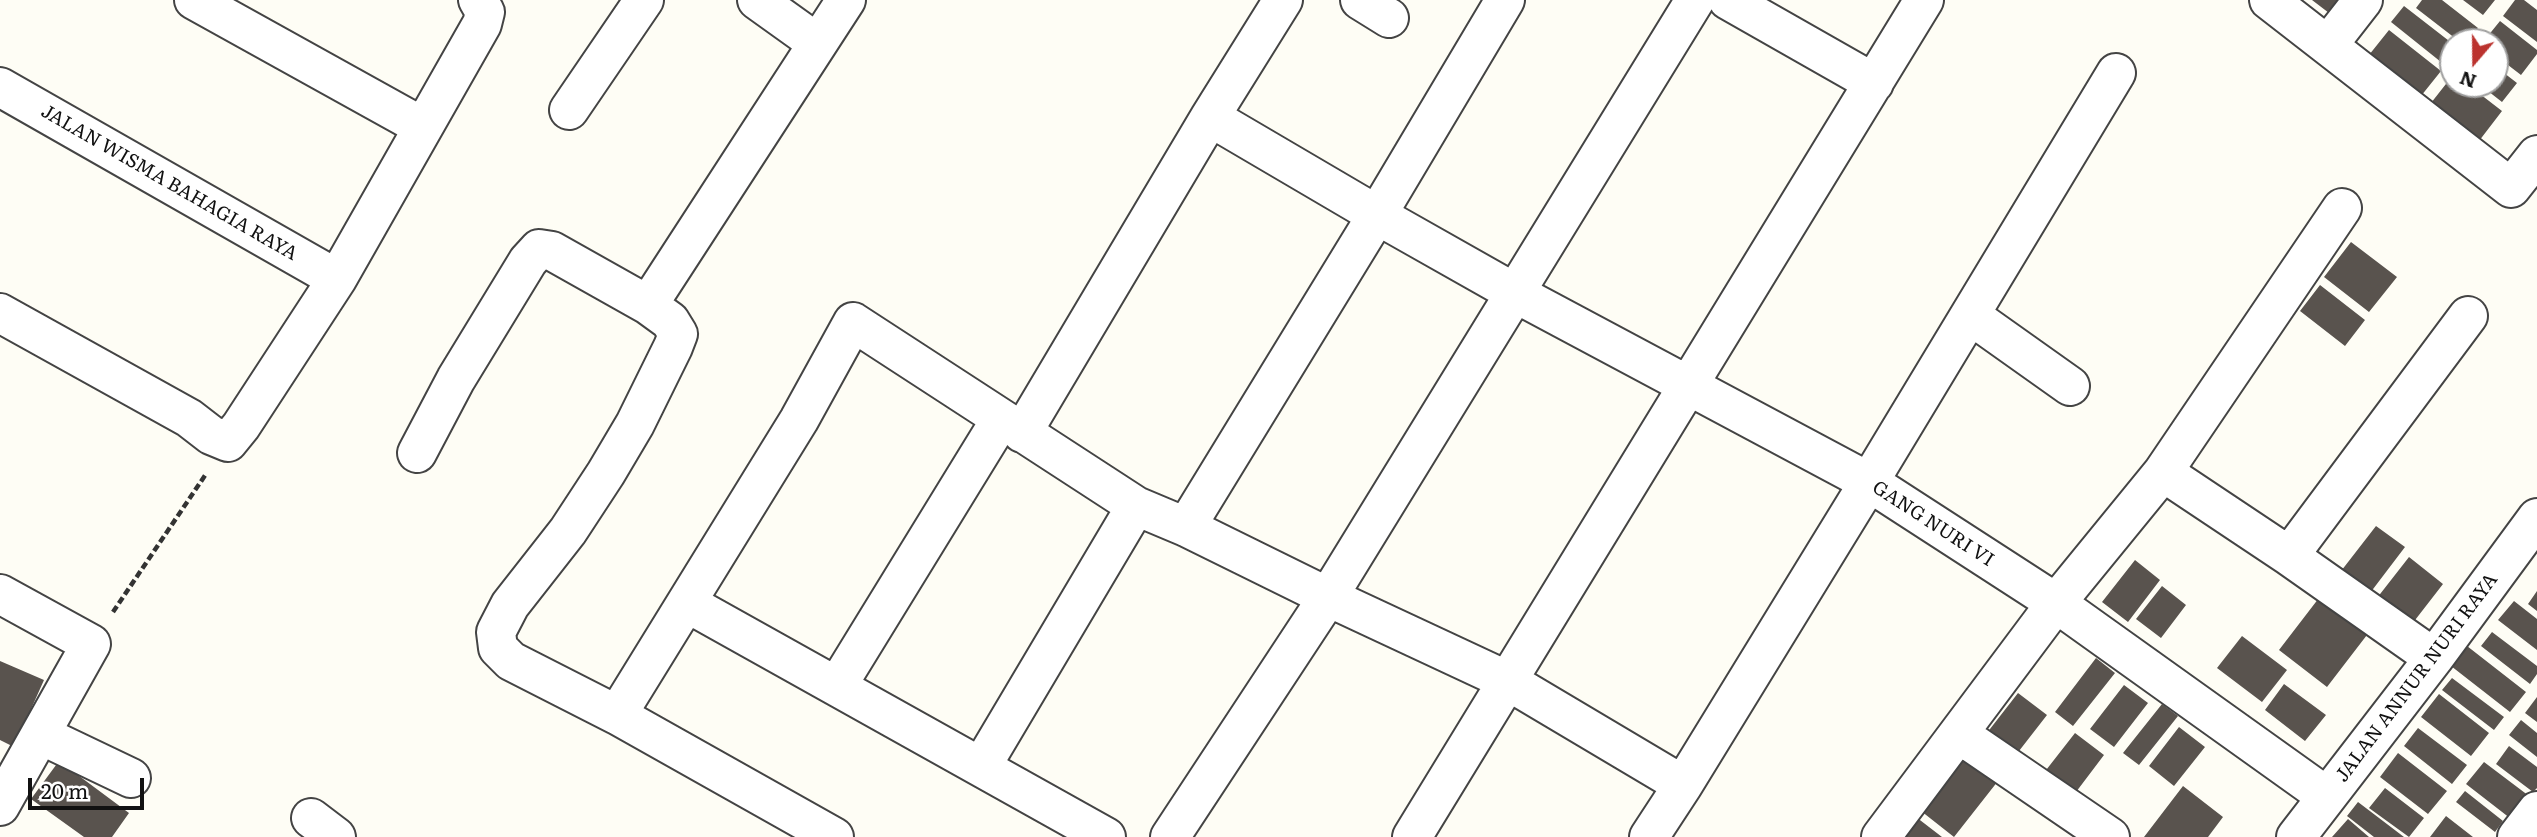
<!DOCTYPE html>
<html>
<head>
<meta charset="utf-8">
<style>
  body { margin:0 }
  #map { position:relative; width:2537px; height:837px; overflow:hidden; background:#fefdf5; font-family:Literata,serif }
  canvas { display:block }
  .north { position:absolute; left:2439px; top:28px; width:70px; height:70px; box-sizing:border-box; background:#fff; border:2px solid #a0a0a0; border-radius:50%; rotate:200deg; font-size:19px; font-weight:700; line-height:28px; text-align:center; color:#111 }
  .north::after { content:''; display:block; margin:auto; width:24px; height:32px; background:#bb332f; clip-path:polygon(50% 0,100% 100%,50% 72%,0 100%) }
  .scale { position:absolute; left:28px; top:778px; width:116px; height:32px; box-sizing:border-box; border:4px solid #111; border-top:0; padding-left:9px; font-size:21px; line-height:24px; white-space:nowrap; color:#111; -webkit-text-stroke:5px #fff; paint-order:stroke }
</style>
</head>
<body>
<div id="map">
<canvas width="2537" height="837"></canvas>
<div class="north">N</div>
<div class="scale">20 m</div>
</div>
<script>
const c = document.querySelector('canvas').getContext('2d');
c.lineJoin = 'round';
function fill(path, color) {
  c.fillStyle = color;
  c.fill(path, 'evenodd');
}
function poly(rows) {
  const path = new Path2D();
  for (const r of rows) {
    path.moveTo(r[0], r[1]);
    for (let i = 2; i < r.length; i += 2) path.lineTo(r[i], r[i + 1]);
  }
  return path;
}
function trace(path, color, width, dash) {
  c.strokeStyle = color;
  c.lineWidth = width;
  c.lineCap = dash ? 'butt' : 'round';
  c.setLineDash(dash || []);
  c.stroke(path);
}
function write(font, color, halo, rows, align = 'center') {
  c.font = font + ' Literata,serif';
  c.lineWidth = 7;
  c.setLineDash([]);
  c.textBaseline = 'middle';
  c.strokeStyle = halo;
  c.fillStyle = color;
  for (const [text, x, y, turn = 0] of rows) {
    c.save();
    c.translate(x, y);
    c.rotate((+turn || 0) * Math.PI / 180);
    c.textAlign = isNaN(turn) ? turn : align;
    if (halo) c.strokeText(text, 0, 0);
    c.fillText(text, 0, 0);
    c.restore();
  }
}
fill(poly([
  [2312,0,2339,0,2329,13],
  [2422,0,2442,0,2478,28,2466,42,2460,42,2416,8],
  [2463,0,2495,0,2483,15],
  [2515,0,2524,0,2537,10,2537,42,2503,16],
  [2404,6,2453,44,2453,57,2446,66,2391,22],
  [2500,21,2537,50,2537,54,2521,75,2495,55,2495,42,2483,42],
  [2389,30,2441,71,2421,96,2369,55],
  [2495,66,2517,83,2502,102,2479,84,2495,84],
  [2453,75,2453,84,2467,84,2502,111,2479,141,2431,103],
  [2351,242,2397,277,2369,312,2324,277],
  [2320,285,2365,320,2345,346,2300,311],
  [2376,526,2405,547,2367,597,2338,575],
  [2409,557,2443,584,2412,624,2377,598],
  [2135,560,2160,580,2128,622,2102,602],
  [2162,586,2186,605,2161,638,2136,619],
  [2537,591,2537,611,2528,604],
  [2322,594,2370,631,2327,687,2279,650],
  [2514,601,2537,619,2537,650,2498,620],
  [2492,632,2537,666,2537,674,2530,684,2481,646],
  [2242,636,2287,670,2262,702,2217,668],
  [2467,646,2526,692,2510,712,2451,666],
  [2096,658,2115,673,2073,726,2055,712],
  [0,661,44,680,14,747,0,740],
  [2452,678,2504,717,2494,730,2442,690],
  [2284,684,2326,715,2305,741,2265,710],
  [2124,685,2148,703,2114,747,2090,729],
  [2018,693,2047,715,2012,760,1983,738],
  [2439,694,2489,733,2471,756,2421,717],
  [2537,697,2537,722,2525,713],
  [2162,704,2178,716,2139,765,2123,753],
  [2521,720,2537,733,2537,757,2509,735],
  [2179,727,2205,747,2174,786,2149,766],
  [2418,728,2467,765,2452,784,2404,746],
  [2075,733,2104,755,2073,796,2043,774],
  [2509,746,2537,767,2537,788,2533,792,2496,764],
  [2398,753,2447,791,2428,814,2380,777],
  [1965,755,1998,781,1954,837,1921,811],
  [59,761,129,813,112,837,84,837,31,799],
  [2484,762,2533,799,2515,822,2466,784],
  [2183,786,2223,817,2208,837,2144,837],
  [2385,788,2424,818,2409,837,2369,808],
  [2465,791,2503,821,2495,832,2456,802],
  [2358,802,2404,837,2374,837,2347,816],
  [2446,816,2473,837,2430,837],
  [1916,817,1942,837,1900,837],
  [2348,819,2369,837,2332,837]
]), '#59534e');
const minor = poly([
  [194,0,423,127],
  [757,0,817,43],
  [1360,0,1389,18],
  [1728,0,1874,83],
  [2269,0,2511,188,2537,155],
  [2328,45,2363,0],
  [0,87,337,279],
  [569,110,644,0],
  [1210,117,1377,215,1515,293,1869,482,2056,603,2326,796],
  [0,313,189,418,211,435,228,442,241,426,337,279,482,24,485,12,478,0],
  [1970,315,2070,386],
  [1022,433,1210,117,1283,0],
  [417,453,456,379,528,261,539,249,552,251,648,305],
  [2163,472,2289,556,2434,658],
  [1186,527,1377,215,1505,0],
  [2289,556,2468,316],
  [0,594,91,644,0,806],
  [687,603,1106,837],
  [837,686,1001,419],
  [617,715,799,420,853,322,1136,506,1186,527,1328,597,1508,681,1683,785],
  [1959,734,2110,837],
  [41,735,131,778],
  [981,767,1136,506],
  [311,818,336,837],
  [834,837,617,715,511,661,498,648,496,632,510,605,568,531,606,473,635,424,673,347,678,334,670,321,648,305,846,0],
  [1170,837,1328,597,1695,0],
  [1412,837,1924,0],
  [1649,837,1683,785,1869,482,2116,73],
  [1881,837,2056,603,2163,472,2342,208],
  [2296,837,2434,658,2537,518],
  [2517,837,2537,811]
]);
trace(minor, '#444', 42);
trace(poly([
  [113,612,206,474]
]), '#333', 4.5, [7, 3.5]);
trace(minor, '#fff', 38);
write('19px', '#111', '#fff', [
  ["JALAN WISMA BAHAGIA RAYA",169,183,30],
  ["GANG NURI VI",1933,524,33],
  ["JALAN ANNUR NURI RAYA",2417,678,-53]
]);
</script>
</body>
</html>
